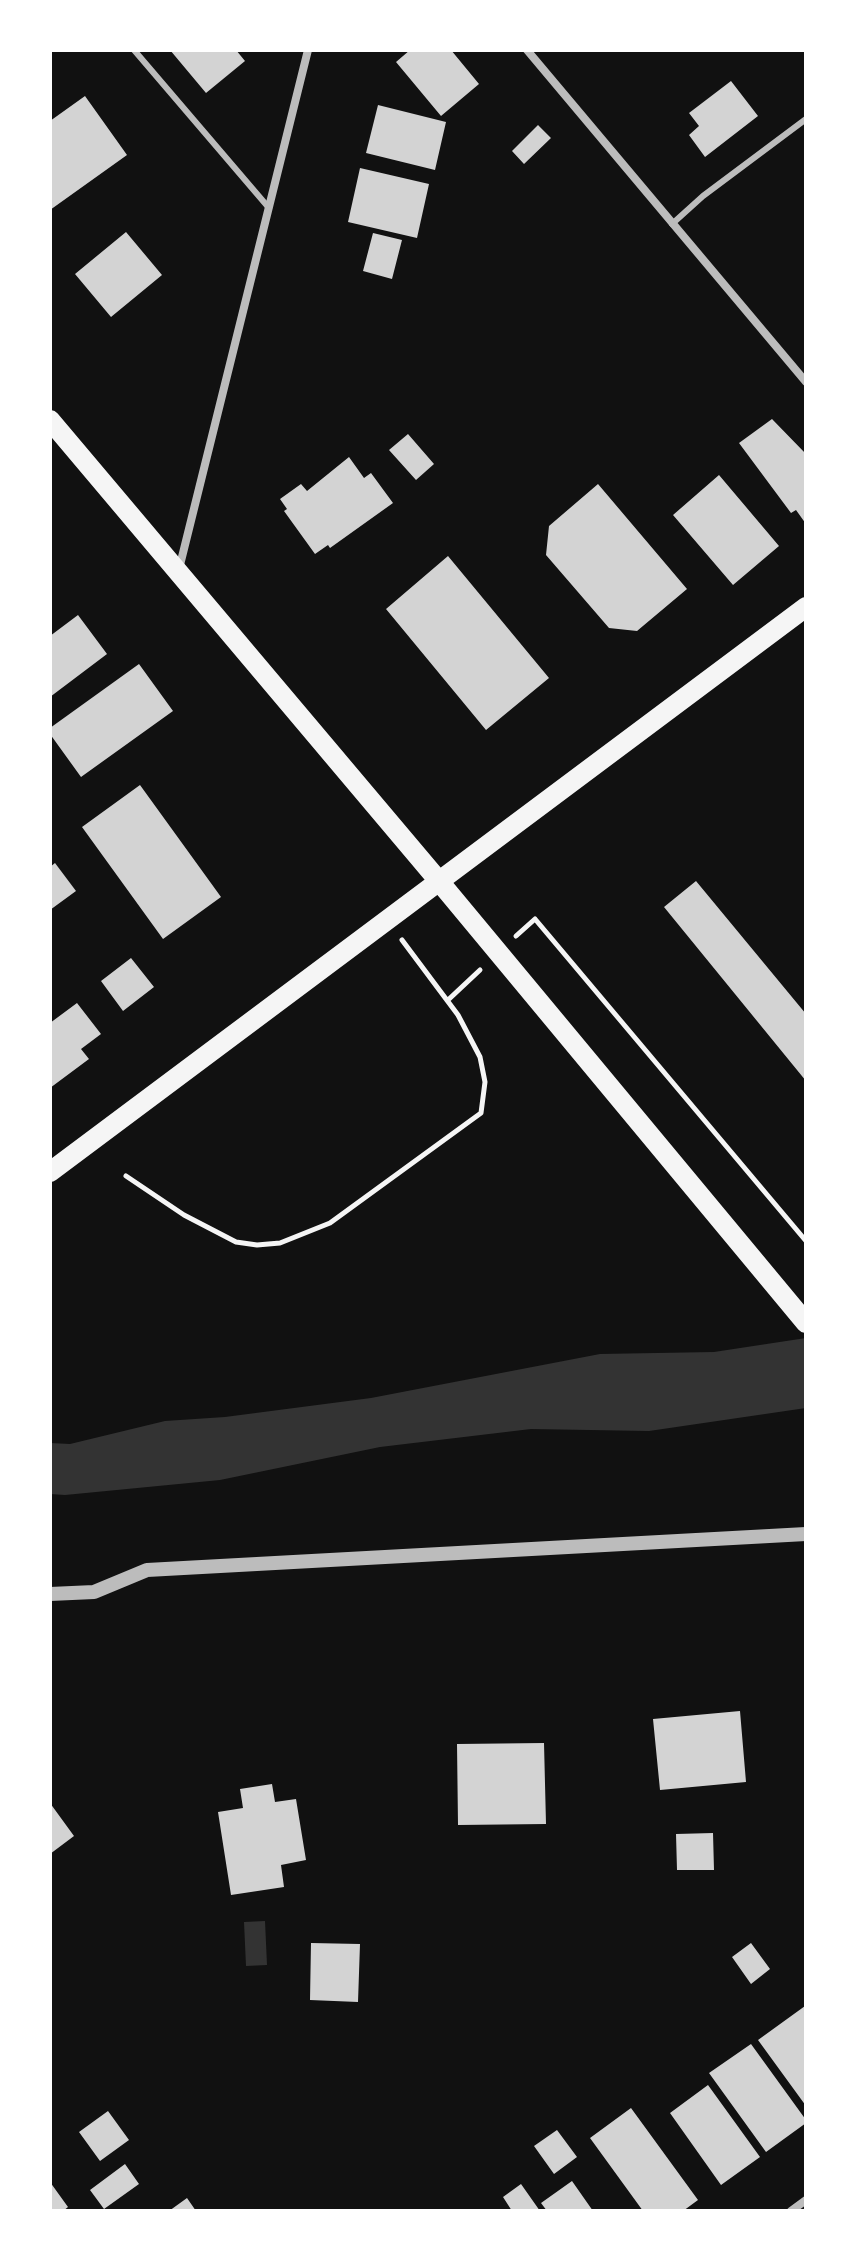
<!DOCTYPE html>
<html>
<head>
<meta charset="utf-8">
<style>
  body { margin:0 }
  #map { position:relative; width:856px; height:2261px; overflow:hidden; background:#111; font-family:Karla,sans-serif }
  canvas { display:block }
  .frame { position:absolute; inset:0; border:52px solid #fff; pointer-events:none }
</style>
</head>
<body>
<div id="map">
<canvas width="856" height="2261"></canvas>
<div class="frame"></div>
</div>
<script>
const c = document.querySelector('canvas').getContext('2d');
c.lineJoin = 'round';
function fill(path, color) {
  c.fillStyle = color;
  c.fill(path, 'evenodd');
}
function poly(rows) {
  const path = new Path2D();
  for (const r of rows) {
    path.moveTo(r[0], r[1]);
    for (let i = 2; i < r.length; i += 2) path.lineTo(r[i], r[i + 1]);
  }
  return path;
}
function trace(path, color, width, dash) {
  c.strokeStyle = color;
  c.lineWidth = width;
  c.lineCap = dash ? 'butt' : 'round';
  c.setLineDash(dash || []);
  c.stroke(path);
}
fill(poly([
  [806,1338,806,1408,649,1431,531,1429,380,1447,220,1480,65,1495,50,1494,50,1443,70,1444,165,1421,225,1417,371,1398,600,1354,714,1352],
  [265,1921,267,1965,246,1966,244,1922]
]), '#333');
fill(poly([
  [170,50,236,50,245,61,206,93],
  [410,50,451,50,479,84,441,116,396,62],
  [731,81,758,116,705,157,689,135,699,126,689,113],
  [85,96,127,155,50,210,50,121],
  [378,105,446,122,435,170,366,153],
  [538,125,551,138,524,164,512,151],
  [360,168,429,184,417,238,348,222],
  [126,232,162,275,111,317,75,274],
  [373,233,402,240,392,279,363,271],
  [772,419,806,454,806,524,796,510,791,513,739,443],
  [408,434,434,464,416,480,389,450],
  [349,457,364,478,371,473,393,503,330,548,328,545,315,554,284,511,287,509,280,499,301,484,307,491],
  [719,475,779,546,733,585,673,515],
  [598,484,687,589,637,631,609,628,546,555,549,526],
  [448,556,549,678,486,730,386,609],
  [78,615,107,654,50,697,50,636],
  [139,664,173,711,81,777,50,734,50,728],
  [140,785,221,897,163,939,82,827],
  [55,863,76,891,50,910,50,867],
  [696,881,806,1014,806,1081,664,907],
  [131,958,154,987,123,1011,101,981],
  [77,1003,101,1034,81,1049,89,1059,50,1088,50,1023],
  [740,1711,746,1782,660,1790,653,1719],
  [544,1743,546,1824,458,1825,457,1744],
  [272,1784,275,1802,296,1799,306,1860,281,1865,284,1887,231,1895,218,1812,243,1808,240,1789],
  [50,1803,74,1836,50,1854],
  [713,1833,714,1870,677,1870,676,1834],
  [311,1943,360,1944,358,2002,310,2000],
  [751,1943,770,1969,751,1984,732,1957],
  [805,2006,806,2008,806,2106,758,2040],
  [751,2044,806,2120,806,2123,766,2152,709,2073],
  [708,2085,760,2157,721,2185,670,2113],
  [631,2108,698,2200,683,2211,643,2211,590,2138],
  [108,2111,129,2140,100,2161,79,2132],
  [557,2130,577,2157,554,2174,534,2146],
  [125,2164,139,2184,104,2209,90,2190],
  [572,2181,593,2211,547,2211,541,2203],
  [50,2182,68,2207,63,2211,50,2211],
  [521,2184,540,2211,512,2211,503,2197],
  [187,2198,196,2211,169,2211]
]), '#d3d3d3');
trace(poly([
  [516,936,535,919,806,1241],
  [448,1000,480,970],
  [126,1176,184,1215,236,1242,257,1245,280,1243,330,1223,481,1113,485,1082,480,1057,458,1015,402,940]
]), '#f5f5f5', 5);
trace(poly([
  [134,50,269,208],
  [672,224,703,196,806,119]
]), '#bcbcbc', 6);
trace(poly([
  [527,50,806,382],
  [179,569,308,50],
  [791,2211,806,2200]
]), '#bcbcbc', 8);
trace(poly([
  [50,1594,94,1592,147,1570,806,1534]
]), '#bcbcbc', 14);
trace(poly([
  [50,420,438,880,806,1323],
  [50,1172,806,607]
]), '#f5f5f5', 20);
</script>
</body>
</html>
